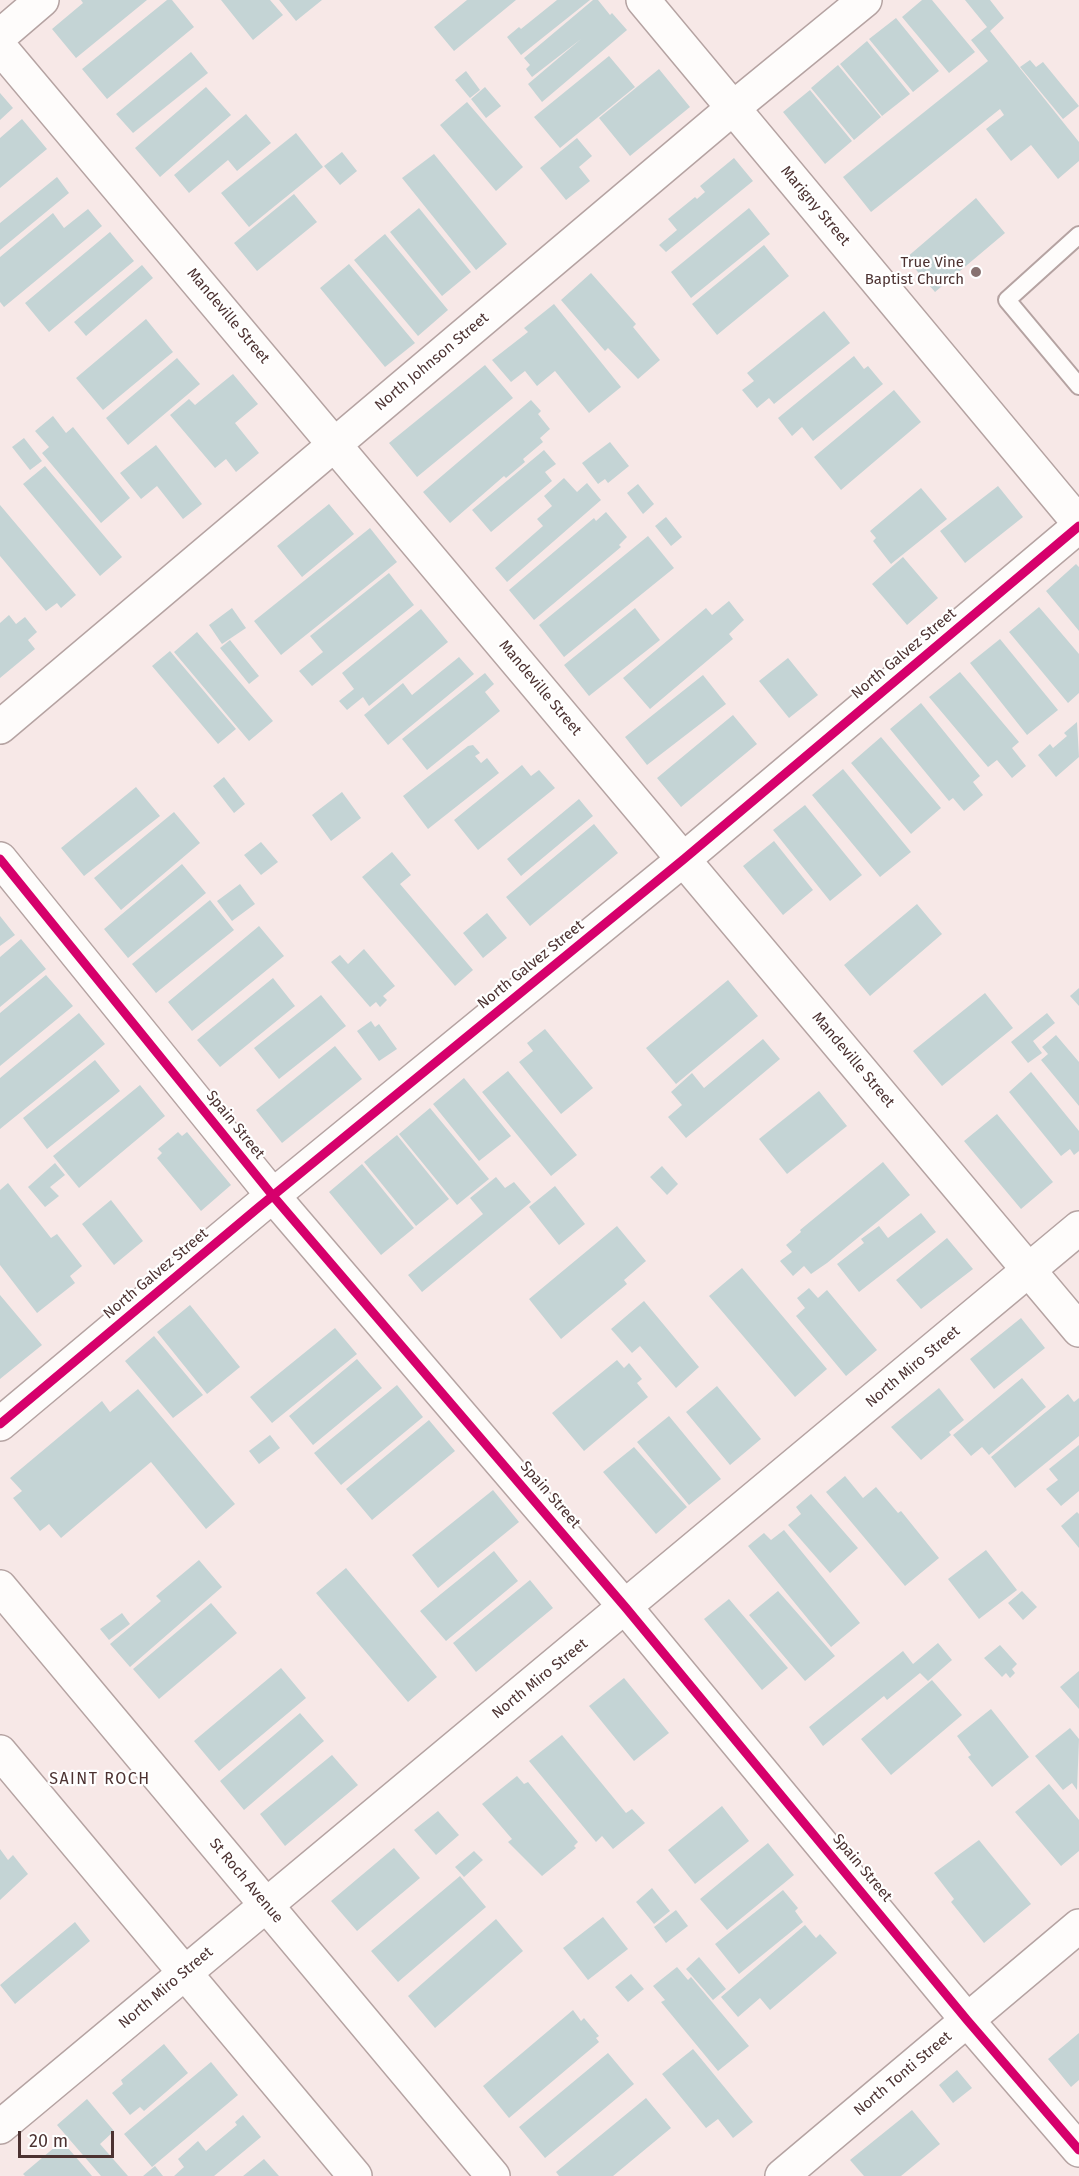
<!DOCTYPE html>
<html>
<head>
<meta charset="utf-8">
<style>
  body { margin:0 }
  #map { position:relative; width:1079px; height:2176px; overflow:hidden; background:#f7e8e7; font-family:"Fira Sans",sans-serif }
  canvas { display:block }
  .scale { position:absolute; left:18px; top:2131px; width:96px; height:27px; box-sizing:border-box; border:3px solid #4c3231; border-top:0; padding-left:8px; font-size:18px; line-height:21px; white-space:nowrap; color:#4c3231; -webkit-text-stroke:4px #fff; paint-order:stroke }
</style>
</head>
<body>
<div id="map">
<canvas width="1079" height="2176"></canvas>
<div class="scale">20 m</div>
</div>
<script>
const c = document.querySelector('canvas').getContext('2d');
c.lineJoin = 'round';
function fill(path, color) {
  c.fillStyle = color;
  c.fill(path, 'evenodd');
}
function poly(rows) {
  const path = new Path2D();
  for (const r of rows) {
    path.moveTo(r[0], r[1]);
    for (let i = 2; i < r.length; i += 2) path.lineTo(r[i], r[i + 1]);
  }
  return path;
}
function trace(path, color, width, dash) {
  c.strokeStyle = color;
  c.lineWidth = width;
  c.lineCap = dash ? 'butt' : 'round';
  c.setLineDash(dash || []);
  c.stroke(path);
}
function write(font, color, halo, rows, align = 'center') {
  c.font = font + ' "Fira Sans",sans-serif';
  c.lineWidth = 4.5;
  c.setLineDash([]);
  c.textBaseline = 'middle';
  c.strokeStyle = halo;
  c.fillStyle = color;
  for (const [text, x, y, turn = 0] of rows) {
    c.save();
    c.translate(x, y);
    c.rotate((+turn || 0) * Math.PI / 180);
    c.textAlign = isNaN(turn) ? turn : align;
    if (halo) c.strokeText(text, 0, 0);
    c.fillText(text, 0, 0);
    c.restore();
  }
}
fill(poly([
  [81,0,147,0,76,58,52,29,83,3],
  [167,0,172,0,194,27,107,99,82,69],
  [221,0,270,0,283,15,253,40],
  [279,0,322,0,296,21],
  [467,0,516,0,454,51,434,27],
  [557,0,590,0,521,55,507,37,519,27,521,29],
  [593,0,598,0,610,15,612,13,627,30,542,102,528,84,581,39,532,77,526,69,530,65,524,58],
  [922,0,932,0,975,52,949,73,902,17],
  [965,0,990,0,1004,18,990,31,1079,142,1079,161,1058,179,1031,145,1011,161,986,129,1004,115,1000,109,871,212,843,177,988,61,971,40,987,27],
  [896,18,939,71,913,92,869,39],
  [867,41,910,94,882,116,840,64],
  [191,52,208,73,133,133,116,114],
  [609,56,635,87,560,148,534,117],
  [1030,60,1036,67,1043,62,1079,106,1063,119,1020,67],
  [838,65,881,117,854,140,811,88],
  [659,69,690,107,630,156,599,118],
  [466,71,480,90,470,98,455,80],
  [206,87,231,115,160,177,135,148],
  [485,87,501,106,486,118,471,99],
  [810,90,852,141,825,164,783,112],
  [0,93,13,108,0,120],
  [467,102,523,167,496,191,440,125],
  [246,114,271,143,237,171,228,160,189,193,174,175],
  [22,119,47,149,0,188,0,138],
  [296,133,323,167,249,227,221,193],
  [577,138,592,156,579,167,590,181,566,200,540,168],
  [342,152,357,171,340,185,324,166],
  [434,154,507,244,476,270,402,178],
  [734,158,753,181,666,252,659,245,677,230,668,219,695,197,697,199,705,192,700,186],
  [57,177,69,193,0,250,0,223],
  [294,194,317,222,257,271,234,243],
  [976,198,1005,233,935,292,906,258],
  [419,208,471,272,442,296,390,232],
  [749,208,770,234,691,298,671,272],
  [88,209,102,226,4,307,0,302,0,257,53,213,64,228],
  [110,232,134,261,49,332,25,303],
  [385,234,448,310,418,336,354,260],
  [764,245,789,276,717,335,692,304],
  [349,264,415,343,385,367,320,288],
  [142,265,153,278,86,336,74,322],
  [591,273,636,324,633,327,660,360,638,379,608,348,605,351,561,300],
  [554,304,621,387,589,413,555,371,537,386,525,371,511,382,492,360,528,332,524,328],
  [824,311,850,343,774,404,769,398,757,408,742,390,754,381,747,373],
  [146,319,173,352,103,410,76,378],
  [854,356,864,369,868,366,883,384,813,441,802,427,792,436,778,418],
  [177,358,200,384,128,445,106,418],
  [485,365,513,398,417,477,389,443],
  [233,374,258,404,235,423,259,453,236,472,226,459,215,468,170,415,189,399,195,405],
  [894,390,921,422,841,490,814,457],
  [531,400,541,411,538,414,550,429,540,438,543,442,523,459,525,462,506,478,504,476,450,523,423,492],
  [53,416,66,433,73,427,130,498,101,523,42,453,49,447,35,431],
  [24,438,42,461,30,470,12,447],
  [610,442,629,466,608,483,605,479,598,484,582,463],
  [156,445,202,504,183,519,157,486,141,499,120,473],
  [544,450,556,464,545,472,552,481,491,532,472,510],
  [45,466,122,557,100,576,23,484],
  [564,478,577,492,587,483,601,500,507,582,495,568,543,526,537,519,552,506,544,496],
  [638,484,654,504,643,514,627,493],
  [998,486,1023,517,965,563,940,531],
  [921,488,947,519,891,564,873,541,876,538,870,531],
  [329,504,354,534,302,577,277,546],
  [0,505,76,595,61,608,57,603,46,611,0,556],
  [606,512,627,537,619,545,621,547,534,620,509,590,594,518,596,521],
  [666,517,682,537,671,546,655,526],
  [370,528,397,562,281,655,254,621],
  [648,536,674,568,564,657,539,625],
  [903,557,938,598,907,625,872,584],
  [1076,564,1079,567,1079,631,1046,591],
  [389,573,414,605,312,686,299,671,323,652,310,636],
  [729,601,744,620,729,634,733,639,650,709,623,678,706,608,712,615],
  [1039,607,1079,654,1079,693,1068,703,1009,632],
  [232,608,246,628,222,644,209,625],
  [635,608,660,640,589,696,564,665],
  [421,609,448,642,369,706,363,697,347,710,339,701,354,689,342,673],
  [9,615,16,624,25,617,37,632,28,640,35,649,0,678,0,623],
  [197,632,273,721,249,741,174,652],
  [1000,639,1058,710,1027,735,970,663],
  [230,640,259,676,249,684,220,648],
  [170,651,236,729,218,744,152,666],
  [459,657,474,674,388,745,364,715,403,683,412,695],
  [788,658,818,695,789,718,759,681],
  [960,672,1019,742,1012,748,1026,766,1012,778,997,760,988,767,929,697],
  [485,673,494,684,485,692,500,711,427,770,402,739],
  [703,675,726,704,647,765,625,737],
  [921,703,980,776,973,782,983,795,964,811,953,798,949,801,890,729],
  [733,715,757,744,681,807,657,778],
  [1077,722,1079,757,1056,777,1038,755,1050,744,1053,748,1067,736,1064,733],
  [881,737,941,808,911,834,851,763],
  [473,745,480,753,475,756,481,763,487,758,499,773,428,829,403,796,468,746],
  [522,765,531,776,539,770,555,788,478,850,454,820],
  [843,769,911,852,880,877,812,795],
  [224,777,245,804,234,813,213,786],
  [136,787,160,816,84,876,61,848],
  [342,792,361,818,331,841,312,815],
  [579,799,593,816,521,876,507,859],
  [805,805,862,875,830,901,773,830],
  [174,812,200,843,121,910,94,878],
  [594,824,618,853,530,926,506,897],
  [774,841,813,890,783,915,743,866],
  [261,842,278,862,261,875,244,855],
  [392,852,411,875,400,884,473,970,455,986,362,877],
  [182,864,206,893,128,958,104,929],
  [240,884,255,904,232,921,217,901],
  [210,900,234,930,156,993,132,964],
  [917,904,942,934,870,996,844,965],
  [487,913,507,938,483,958,463,933],
  [0,916,15,935,0,946],
  [259,926,284,956,192,1031,168,1002],
  [21,939,46,969,0,1007,0,957],
  [364,949,395,986,383,996,387,1000,380,1007,376,1002,370,1007,331,962,340,955,348,964],
  [46,975,73,1006,0,1066,0,1013],
  [273,978,295,1006,220,1067,197,1040],
  [728,980,758,1016,676,1084,646,1048],
  [1079,988,1079,1006,1070,996],
  [985,993,1013,1028,942,1086,913,1051],
  [321,995,346,1026,279,1079,254,1048],
  [79,1013,105,1044,0,1129,0,1078],
  [1047,1013,1055,1023,1033,1041,1042,1053,1028,1063,1011,1042],
  [371,1021,375,1027,379,1024,397,1049,379,1061,357,1031],
  [545,1029,593,1088,561,1114,519,1062,533,1051,527,1043],
  [1056,1035,1079,1062,1079,1106,1041,1060,1048,1054,1042,1047],
  [763,1039,780,1059,686,1138,668,1117,682,1105,671,1092,692,1073,704,1088],
  [335,1046,362,1079,282,1143,256,1110],
  [95,1060,120,1091,47,1149,23,1118],
  [508,1071,577,1155,551,1176,482,1092],
  [1031,1072,1079,1131,1079,1151,1074,1155,1070,1149,1061,1156,1009,1092],
  [464,1078,511,1136,479,1161,433,1104],
  [140,1085,165,1116,79,1188,53,1156],
  [819,1091,847,1126,787,1174,759,1139],
  [430,1108,489,1179,457,1205,399,1134],
  [997,1114,1053,1182,1021,1209,964,1141],
  [178,1132,182,1136,187,1132,231,1185,201,1211,157,1158,162,1153,158,1149],
  [397,1135,449,1199,416,1226,364,1162],
  [883,1162,910,1195,827,1263,811,1274,804,1266,793,1276,780,1261,792,1252,786,1245,801,1232,800,1230],
  [55,1163,65,1175,50,1187,59,1196,45,1207,28,1187],
  [362,1164,414,1228,381,1255,329,1192],
  [662,1166,678,1184,667,1195,650,1177],
  [496,1177,505,1188,514,1182,531,1202,422,1292,408,1275,483,1214,470,1198],
  [8,1183,51,1238,57,1234,82,1266,70,1276,75,1283,37,1313,0,1265,0,1190],
  [555,1186,585,1224,559,1245,529,1207],
  [111,1200,143,1241,114,1265,82,1224],
  [921,1213,936,1232,859,1292,837,1264,864,1243,861,1239,879,1226,888,1238],
  [617,1226,646,1261,624,1280,627,1284,561,1339,529,1299],
  [947,1238,973,1269,921,1309,896,1280],
  [742,1268,827,1369,795,1397,709,1296],
  [809,1288,818,1298,827,1290,877,1350,846,1376,796,1316,805,1308,797,1298],
  [0,1295,42,1345,0,1379],
  [644,1301,699,1367,676,1388,640,1346,632,1353,611,1329],
  [190,1305,240,1367,207,1394,157,1332],
  [1021,1318,1045,1348,994,1389,970,1359],
  [335,1328,357,1354,272,1423,250,1397],
  [154,1336,203,1395,173,1418,125,1361],
  [357,1359,382,1388,313,1445,289,1416],
  [617,1360,624,1368,629,1363,642,1379,637,1383,648,1397,584,1451,552,1413],
  [1022,1378,1046,1407,989,1455,982,1447,971,1456,953,1435],
  [397,1385,423,1417,341,1485,314,1453],
  [717,1386,761,1439,730,1465,686,1412],
  [939,1388,964,1420,949,1432,951,1435,921,1460,891,1427],
  [138,1389,235,1504,206,1529,151,1462,61,1538,49,1524,40,1531,13,1498,22,1491,10,1478,102,1401,110,1412],
  [1068,1394,1074,1402,1079,1398,1079,1436,1015,1488,991,1457],
  [669,1416,721,1479,689,1505,637,1442],
  [429,1420,455,1451,372,1520,346,1489],
  [270,1435,280,1448,259,1464,249,1451],
  [1079,1445,1079,1491,1061,1506,1046,1489,1058,1480,1049,1469],
  [634,1447,687,1507,656,1534,603,1472],
  [845,1476,863,1498,876,1487,898,1513,901,1511,939,1558,905,1586,826,1492],
  [493,1490,519,1522,438,1588,412,1555],
  [811,1494,858,1548,830,1573,788,1525,801,1514,796,1507],
  [1077,1512,1079,1514,1079,1548,1061,1526],
  [784,1530,860,1623,831,1647,748,1546,764,1533,771,1540],
  [986,1550,1017,1590,979,1619,948,1579],
  [494,1551,518,1581,446,1641,420,1611],
  [199,1560,222,1587,130,1667,110,1644,161,1601,156,1596],
  [346,1568,437,1677,408,1702,316,1593],
  [530,1580,553,1608,476,1672,453,1643],
  [778,1591,835,1656,805,1681,749,1615],
  [1022,1591,1037,1607,1023,1620,1008,1603],
  [729,1599,788,1668,762,1690,704,1619],
  [211,1603,237,1633,159,1699,133,1669],
  [122,1613,130,1624,109,1640,100,1629],
  [938,1643,952,1660,928,1681,920,1673,887,1700,884,1696,823,1746,809,1727,903,1651,913,1664],
  [1000,1645,1017,1664,1012,1669,1015,1673,1010,1678,1006,1673,1002,1677,984,1658],
  [281,1668,306,1698,219,1771,194,1741],
  [1079,1671,1079,1709,1060,1687],
  [624,1678,669,1733,634,1761,589,1706],
  [932,1680,962,1715,891,1775,861,1739],
  [991,1709,1029,1757,992,1787,968,1757,971,1755,957,1736],
  [300,1713,324,1741,244,1810,220,1781],
  [1070,1728,1079,1739,1077,1790,1072,1783,1063,1790,1035,1756],
  [562,1735,626,1813,632,1809,645,1823,613,1849,602,1836,596,1842,529,1761],
  [332,1755,358,1785,285,1846,260,1814],
  [517,1776,524,1784,528,1782,578,1842,574,1846,576,1848,542,1876,508,1842,512,1839,482,1804],
  [1049,1784,1079,1820,1079,1851,1061,1866,1015,1812],
  [722,1806,749,1841,695,1884,668,1850],
  [438,1811,459,1835,436,1855,414,1830],
  [979,1840,1031,1904,984,1943,951,1902,954,1899,934,1873],
  [768,1843,794,1875,727,1930,700,1899],
  [394,1848,420,1878,357,1931,331,1901],
  [0,1849,8,1860,13,1855,28,1874,0,1900],
  [474,1851,483,1860,464,1877,455,1867],
  [460,1876,486,1907,398,1982,371,1951],
  [652,1888,670,1911,654,1924,636,1902],
  [783,1890,798,1908,795,1911,803,1922,739,1974,715,1944],
  [676,1910,688,1926,666,1943,654,1927],
  [603,1917,628,1949,588,1980,563,1948],
  [496,1919,523,1951,435,2028,408,1996],
  [75,1922,90,1941,15,2004,0,1985],
  [805,1925,816,1938,820,1934,837,1953,770,2010,760,1998,738,2017,721,1997],
  [699,1957,726,1989,713,2000,686,1969],
  [677,1967,688,1980,691,1977,749,2046,718,2071,661,2002,665,2000,653,1986],
  [631,1974,644,1989,628,2002,615,1987],
  [573,2010,581,2021,584,2018,599,2036,596,2038,599,2042,509,2118,483,2086],
  [1079,2033,1079,2080,1071,2087,1048,2059],
  [164,2044,188,2073,144,2111,140,2107,130,2115,112,2093,123,2084,121,2080],
  [693,2049,753,2122,733,2138,718,2119,706,2128,662,2074],
  [608,2053,634,2084,545,2158,519,2127],
  [211,2062,238,2095,152,2167,124,2134],
  [957,2070,972,2088,953,2103,939,2085],
  [646,2098,671,2128,613,2176,559,2176,556,2172],
  [87,2099,114,2131,100,2144,128,2176,101,2176,57,2125],
  [912,2110,940,2144,901,2176,864,2176,850,2160],
  [243,2115,261,2137,214,2176,174,2176,184,2167,178,2159,198,2141,206,2151,237,2125,235,2122],
  [62,2141,92,2176,25,2176,23,2174],
  [264,2159,279,2176,243,2176],
  [155,2166,163,2176,143,2176]
]), '#c4d4d5');
const lane = poly([
  [1079,235,1007,300,1079,386]
]);
const street = poly([
  [643,0,1079,523],
  [0,36,42,0],
  [0,47,1079,1330],
  [0,727,733,108,865,0],
  [0,859,273,1196,626,1608,967,2020,1079,2150],
  [0,1587,493,2176],
  [0,1752,355,2176],
  [782,2176,1079,1926]
]);
const secondary = poly([
  [0,1424,259,1207,684,859,1079,526],
  [0,2127,1079,1228]
]);
trace(lane, '#b5a3a2', 20);
trace(street, '#b5a3a2', 36);
trace(secondary, '#b5a3a2', 36);
trace(lane, '#fefcfb', 16);
trace(street, '#fefcfb', 33);
trace(secondary, '#fefcfb', 33);
trace(poly([
  [0,859,273,1196,626,1608,967,2020,1079,2150],
  [0,1424,259,1207,684,859,1079,526]
]), '#d6006c', 9);
for (const [x, y, r, color] of [
  [976,272,6,"#887271"]
]) {
  const dot = new Path2D();
  dot.arc(x, y, r, 0, 2 * Math.PI);
  c.fillStyle = color;
  c.fill(dot);
  trace(dot, '#fff', 2);
}
write('15px', '#4c3231', '#fff', [
  ["Marigny Street",815,206,50],
  ["Mandeville Street",228,316,50],
  ["North Johnson Street",432,362,-40],
  ["North Galvez Street",904,654,-40],
  ["Mandeville Street",540,688,50],
  ["North Galvez Street",531,965,-39],
  ["Mandeville Street",853,1060,50],
  ["Spain Street",235,1125,51],
  ["North Galvez Street",156,1274,-40],
  ["North Miro Street",913,1367,-40],
  ["Spain Street",550,1495,49],
  ["North Miro Street",540,1679,-39],
  ["Spain Street",862,1868,50],
  ["St Roch Avenue",246,1881,50],
  ["North Miro Street",166,1988,-40],
  ["North Tonti Street",903,2074,-40]
]);
write('15px', '#4c3231', '#fff', [
  ["True Vine",964,263],
  ["Baptist Church",964,280]
], 'right');
c.letterSpacing = '1.5px';
write('16px', '#4c3231', '#fff', [
  ["SAINT ROCH",100,1780]
]);
c.letterSpacing = '0px';
</script>
</body>
</html>
